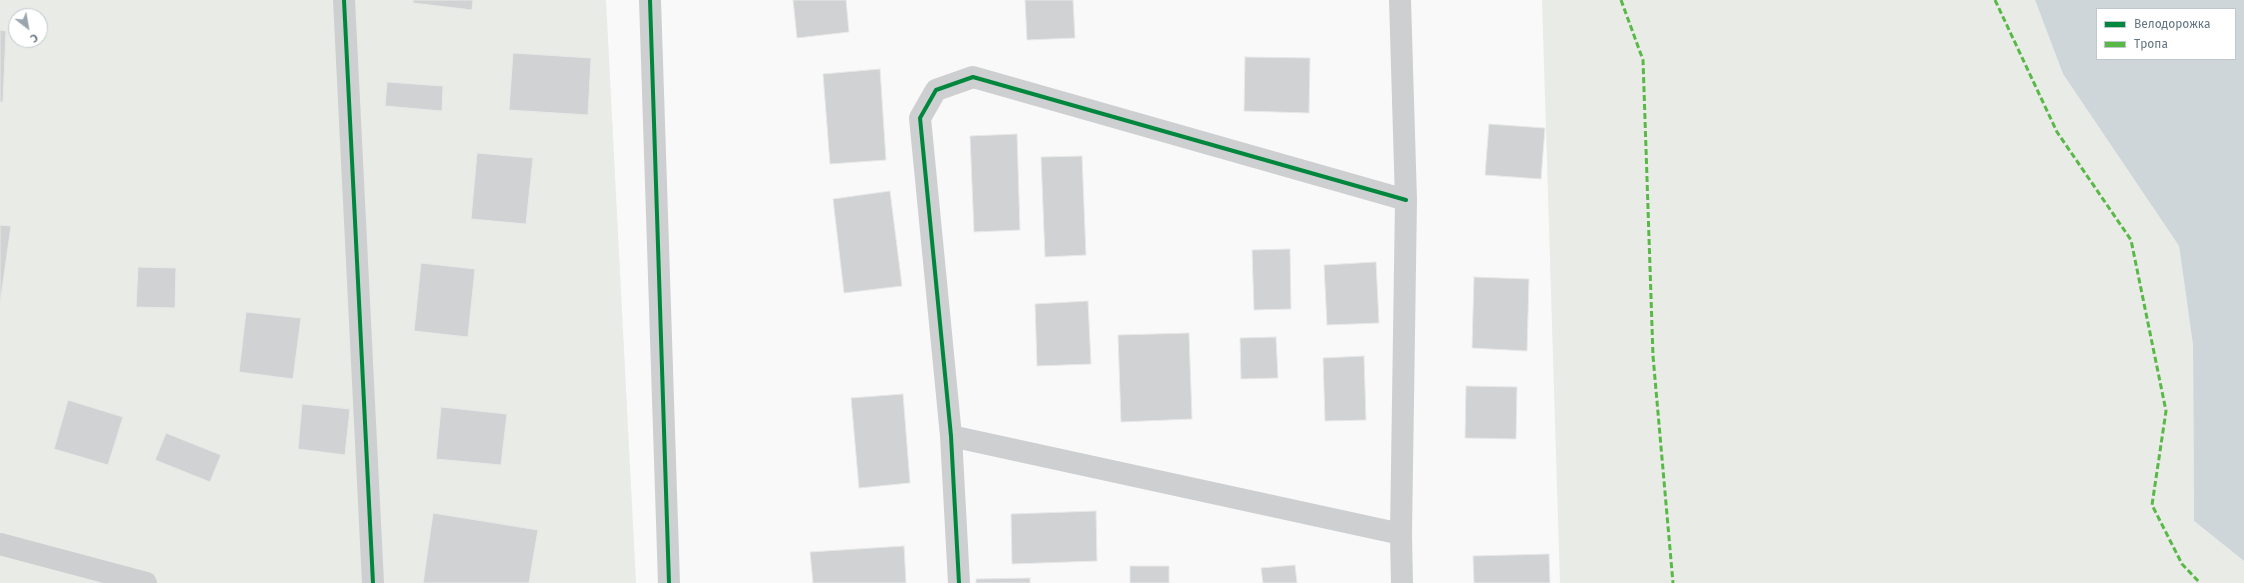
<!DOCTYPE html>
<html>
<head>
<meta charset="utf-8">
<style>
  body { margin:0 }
  #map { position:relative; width:2244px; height:583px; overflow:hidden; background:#f9f9f9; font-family:"Fira Sans",sans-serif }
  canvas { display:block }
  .legend { position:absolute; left:2096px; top:8px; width:140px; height:52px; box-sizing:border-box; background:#fff; border:1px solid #c1c8cd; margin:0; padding:5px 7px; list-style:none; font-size:12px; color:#657683 }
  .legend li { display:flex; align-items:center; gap:8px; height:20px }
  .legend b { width:20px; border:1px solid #c1c8cd }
  .north { position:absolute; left:8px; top:8px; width:40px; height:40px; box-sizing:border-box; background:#fff; border:1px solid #c1c8cd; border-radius:50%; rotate:149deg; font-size:11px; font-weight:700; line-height:16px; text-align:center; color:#657683 }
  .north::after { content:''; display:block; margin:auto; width:14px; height:18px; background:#99a4ac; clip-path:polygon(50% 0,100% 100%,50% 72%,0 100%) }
</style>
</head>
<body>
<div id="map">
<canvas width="2244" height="583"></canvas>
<ul class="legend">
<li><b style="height:5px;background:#00873e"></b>Велодорожка</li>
<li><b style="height:5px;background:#58b947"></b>Тропа</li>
</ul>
<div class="north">С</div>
</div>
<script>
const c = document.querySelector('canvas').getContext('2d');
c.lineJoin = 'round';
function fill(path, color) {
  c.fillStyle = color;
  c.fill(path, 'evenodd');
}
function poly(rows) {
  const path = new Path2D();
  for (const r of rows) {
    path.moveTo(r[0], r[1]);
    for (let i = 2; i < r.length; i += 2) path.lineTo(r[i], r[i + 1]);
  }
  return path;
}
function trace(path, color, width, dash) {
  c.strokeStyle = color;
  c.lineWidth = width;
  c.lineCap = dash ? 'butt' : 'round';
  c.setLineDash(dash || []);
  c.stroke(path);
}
fill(poly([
  [0,0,606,0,636,583,0,583],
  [16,16,40,16,40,40,16,40],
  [1542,0,2035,0,2063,74,2179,246,2193,345,2194,521,2244,561,2244,583,1560,583]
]), '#e8ebe6');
fill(poly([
  [2035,0,2244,0,2244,561,2194,521,2193,345,2179,246,2063,74],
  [2097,9,2235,9,2235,59,2097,59]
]), '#ced6d9');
const building = poly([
  [413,0,473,0,472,10,413,3,413,0],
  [793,0,846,0,849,32,797,38,793,0],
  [1025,0,1073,0,1075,38,1027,40,1025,0],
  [0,30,6,31,3,102,0,102,0,30],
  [513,53,591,58,588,115,509,110,513,53],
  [1245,57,1310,58,1309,113,1244,111,1245,57],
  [880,69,886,160,830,164,823,74,880,69],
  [387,82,443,86,442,111,385,106,387,82],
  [1489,124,1545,128,1541,179,1485,175,1489,124],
  [1017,134,1020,230,974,232,970,136,1017,134],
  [477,153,533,158,526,224,471,219,477,153],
  [1082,156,1086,255,1045,257,1041,157,1082,156],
  [890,191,902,286,844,293,833,199,890,191],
  [0,225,11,226,0,304,0,225],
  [1290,249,1291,309,1254,310,1252,250,1290,249],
  [1376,262,1379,323,1327,325,1324,265,1376,262],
  [421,263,475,269,468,337,414,331,421,263],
  [138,267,176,268,175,308,136,307,138,267],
  [1474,277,1529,279,1527,351,1472,348,1474,277],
  [1088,301,1091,364,1037,366,1035,304,1088,301],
  [246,312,301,318,293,379,239,372,246,312],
  [1189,333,1192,419,1121,422,1118,335,1189,333],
  [1276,337,1278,378,1241,379,1240,338,1276,337],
  [1364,356,1366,420,1325,421,1323,358,1364,356],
  [1466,386,1517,387,1516,439,1465,438,1466,386],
  [903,394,910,483,859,488,851,398,903,394],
  [68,400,123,417,108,465,54,449,68,400],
  [302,404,350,409,345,455,298,449,302,404],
  [441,407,507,414,501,465,436,459,441,407],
  [166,433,221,455,210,482,155,460,166,433],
  [1096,511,1097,561,1012,564,1011,514,1096,511],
  [433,513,538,530,529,583,423,583,433,513],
  [904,546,906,583,813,583,810,552,904,546],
  [1549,554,1550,583,1474,583,1473,556,1549,554],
  [1295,565,1297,583,1263,583,1261,568,1295,565],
  [1130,566,1169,566,1169,583,1130,583,1130,566],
  [1030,578,1030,583,976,583,976,579,1030,578]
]);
fill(building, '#d0d2d3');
trace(building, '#e8e8e8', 1);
trace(poly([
  [344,0,373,583],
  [650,0,669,583],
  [1400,0,1406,200,1401,534,1402,583],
  [951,436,1401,534],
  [0,544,146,583],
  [959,583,951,436,920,118,936,90,973,77,1406,200]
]), '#cecfd0', 22);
trace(poly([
  [1621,0,1643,60,1653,356,1673,583],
  [1995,0,2057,132,2131,240,2166,411,2152,505,2182,564,2200,583]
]), '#58b947', 3, [6, 3]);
trace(poly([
  [344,0,373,583],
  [650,0,669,583],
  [959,583,951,436,920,118,936,90,973,77,1406,200]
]), '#00873e', 4);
</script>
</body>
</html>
